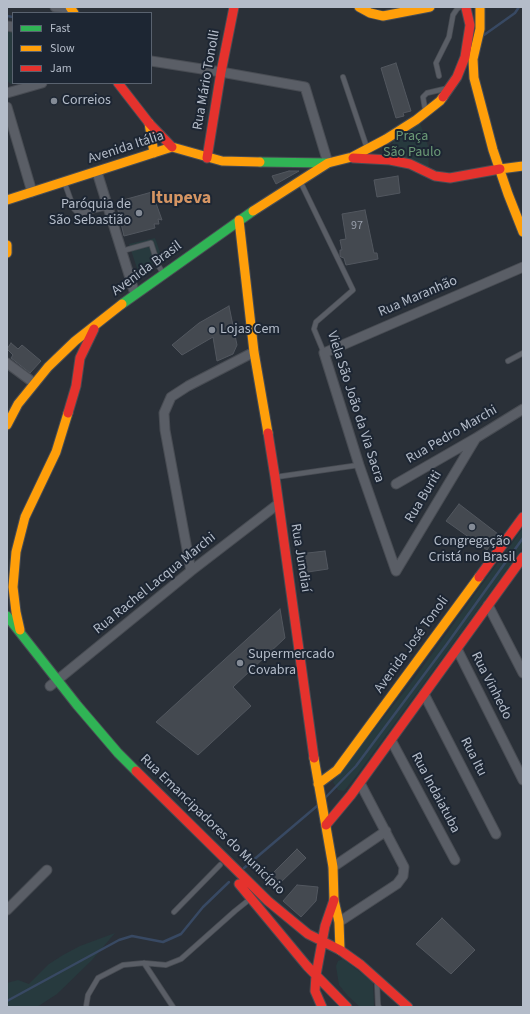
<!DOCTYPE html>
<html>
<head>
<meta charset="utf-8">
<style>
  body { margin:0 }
  #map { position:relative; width:530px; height:1014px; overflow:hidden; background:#2a3038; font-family:"Source Sans 3",sans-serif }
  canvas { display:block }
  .frame { position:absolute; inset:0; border:8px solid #b4bcc9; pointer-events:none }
  .legend { position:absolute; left:12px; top:12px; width:140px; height:72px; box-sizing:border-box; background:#1d2633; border:1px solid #59626f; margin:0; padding:5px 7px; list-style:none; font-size:12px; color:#b4bcc9 }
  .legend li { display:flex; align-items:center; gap:8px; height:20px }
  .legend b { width:20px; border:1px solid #59626f }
</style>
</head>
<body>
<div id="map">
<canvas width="530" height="1014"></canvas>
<div class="frame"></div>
<ul class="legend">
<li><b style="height:5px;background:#30b455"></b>Fast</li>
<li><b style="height:5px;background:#ff9f0a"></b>Slow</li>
<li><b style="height:5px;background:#e5322d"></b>Jam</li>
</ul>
</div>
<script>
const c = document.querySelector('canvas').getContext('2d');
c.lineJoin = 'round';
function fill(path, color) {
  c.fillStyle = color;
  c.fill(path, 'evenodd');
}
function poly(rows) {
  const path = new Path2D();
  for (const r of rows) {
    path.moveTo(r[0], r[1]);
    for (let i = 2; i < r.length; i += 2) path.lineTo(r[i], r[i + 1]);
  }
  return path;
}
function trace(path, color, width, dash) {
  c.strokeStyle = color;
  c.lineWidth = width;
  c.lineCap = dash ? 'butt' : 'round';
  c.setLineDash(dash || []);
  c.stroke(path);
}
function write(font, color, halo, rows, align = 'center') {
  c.font = font + ' "Source Sans 3",sans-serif';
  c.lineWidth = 4;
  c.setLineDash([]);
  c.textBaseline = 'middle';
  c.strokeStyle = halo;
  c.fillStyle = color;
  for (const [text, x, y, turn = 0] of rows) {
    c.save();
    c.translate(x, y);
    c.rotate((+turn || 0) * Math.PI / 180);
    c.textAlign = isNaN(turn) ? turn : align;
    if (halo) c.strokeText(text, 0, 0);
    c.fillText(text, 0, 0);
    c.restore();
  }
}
fill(poly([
  [7,30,13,30,13,83,22,83,18,84,11,84,7,81],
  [420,123,428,146,429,169,395,154,390,148,395,138],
  [155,238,162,258,139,274,129,244],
  [523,528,523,547,356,776,344,791,338,790,333,782,411,683],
  [115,933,92,960,57,994,37,1007,7,1007,7,983,18,980,29,984,49,964,63,955,80,946],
  [343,959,373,982,374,1007,360,1007,348,996,339,985,336,966,338,961]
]), '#273a3e');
trace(poly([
  [7,16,13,17],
  [484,35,515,13,519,7],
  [325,798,356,766,447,644,523,538],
  [244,868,317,806],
  [7,1001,119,940,132,936,163,942,181,934,203,907,229,882]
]), '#384963', 2.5);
const building = poly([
  [396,63,411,111,403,113,404,116,396,118,381,68,396,63],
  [289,171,299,171,276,184,272,176,289,171],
  [398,176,400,193,377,197,374,180,398,176],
  [152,192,162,220,158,219,159,224,154,224,155,228,124,236,116,202,152,192],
  [365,210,374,253,377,253,378,259,346,265,344,258,341,257,340,256,340,250,342,250,340,240,346,239,342,214,365,210],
  [229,306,237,345,233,354,217,361,213,337,182,355,172,345,199,323,229,306],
  [11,343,18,349,22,345,41,361,30,373,11,358,13,355,7,349,11,343],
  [459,504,498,534,487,550,446,521,459,504],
  [325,551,328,569,301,573,299,554,325,551],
  [280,609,285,638,233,687,251,706,198,755,156,722,280,609],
  [297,849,306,858,279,884,271,875,297,849],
  [297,885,318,887,316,901,301,917,283,901,297,885],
  [442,918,475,950,451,974,416,944,442,918]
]);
fill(building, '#444950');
trace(building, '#52575f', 1);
const lane = poly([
  [439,76,436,63,449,37,453,15,457,9,460,7],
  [343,77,367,148],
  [425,109,423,97,427,93,444,89],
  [301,183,353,290,316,322,314,329,324,353],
  [65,184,74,209,77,212,82,213,108,207],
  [122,251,151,243,158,265,163,273],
  [508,361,523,353],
  [276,477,359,465],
  [174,912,220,865],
  [144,963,173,1007],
  [377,983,378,1005,379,1007],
  [86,1007,88,995,98,978,123,965,144,963,166,965,181,959,235,911,250,899]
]);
const street = poly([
  [55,7,71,8],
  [7,26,13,27],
  [151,61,221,72,305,87,328,163],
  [7,93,42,83],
  [7,107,32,192],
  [97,172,135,294],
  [7,363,34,383],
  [396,484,476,438,523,409],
  [191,571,165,430,164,413,171,397,188,386,254,352],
  [396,571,359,465,324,353,523,267],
  [396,571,476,438],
  [488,605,523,673],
  [457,649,523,780],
  [50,686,191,571,278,504],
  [424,694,496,834],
  [391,740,455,860],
  [333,867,386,831],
  [7,910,47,870],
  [339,922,397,884,403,876,404,867,360,783]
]);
const fast = poly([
  [260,162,328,163],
  [122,304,253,211],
  [7,616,77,705,118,753,136,771]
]);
const slow = poly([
  [70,7,74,13],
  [359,7,370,13,383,16,430,7],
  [480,7,480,29,473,59,474,78,493,150,508,194,523,232],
  [149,123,154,153],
  [500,169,523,166],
  [7,200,172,147,222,161,260,162],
  [253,211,328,163,352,157,386,139,416,120,440,101,443,97],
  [239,220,254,352,268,433],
  [7,245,7,253],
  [7,425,18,404,48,367,75,341,122,304],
  [20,630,16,612,13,587,16,552,25,517,56,452,68,413],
  [314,758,333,867,334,900,339,922,340,950],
  [318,784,337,770,479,577]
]);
const jam = poly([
  [118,83,149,123,172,147],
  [443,97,457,77,465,57,470,25,466,8],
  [207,158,221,72,234,7],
  [353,158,390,160,410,164,435,176,450,178,500,169],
  [68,413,76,386,80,358,94,329],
  [268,433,275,477,314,758],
  [479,577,523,517],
  [136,771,268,901,308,934,340,950,361,965,408,1007],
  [326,825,351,795,523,557],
  [239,884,307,966,347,1007],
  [322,1007,315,991,316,975,325,926,334,900]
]);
trace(lane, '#484c53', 6);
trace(street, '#484c53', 11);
trace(fast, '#484c53', 11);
trace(slow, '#484c53', 11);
trace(jam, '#484c53', 11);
trace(lane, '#5a5e66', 4.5);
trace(street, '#5a5e66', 9);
trace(fast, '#30b455', 9);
trace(slow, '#ff9f0a', 9);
trace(jam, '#e5322d', 9);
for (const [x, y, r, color] of [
  [54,101,4,"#848b96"],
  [139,213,4,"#848b96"],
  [212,330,4,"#848b96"],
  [472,527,4,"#848b96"],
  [240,663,4,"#848b96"]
]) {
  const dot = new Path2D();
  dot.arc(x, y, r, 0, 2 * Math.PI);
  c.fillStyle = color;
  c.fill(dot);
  trace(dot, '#1d2633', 1.5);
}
write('12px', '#989fab', null, [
  ["97",357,226]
]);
write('14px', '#b4bcc9', '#1d2633', [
  ["Rua Mário Tonolli",207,80,-80],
  ["Avenida Itália",126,148,-18],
  ["Avenida Brasil",147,269,-36],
  ["Rua Maranhão",418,297,-23],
  ["Viela São João da Via Sacra",355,407,72],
  ["Rua Pedro Marchi",452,435,-30],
  ["Rua Buriti",424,497,-59],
  ["Rua Jundiaí",300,558,81],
  ["Rua Rachel Lacqua Marchi",155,584,-39],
  ["Avenida José Tonoli",412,645,-54],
  ["Rua Vinhedo",491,686,63],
  ["Rua Itu",473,757,63],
  ["Rua Indaiatuba",435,793,62],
  ["Rua Emancipadores do Município",212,825,44]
]);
write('14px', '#b4bcc9', '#1d2633', [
  ["Correios",62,101],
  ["Paróquia de",131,205,"right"],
  ["São Sebastião",131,221,"right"],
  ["Lojas Cem",220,330],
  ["Congregação",472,542,"center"],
  ["Cristá no Brasil",472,558,"center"],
  ["Supermercado",248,655],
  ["Covabra",248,671]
], 'left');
write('14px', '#6b9a76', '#1d2633', [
  ["Praça",412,137],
  ["São Paulo",412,153]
]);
write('bold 18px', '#d59563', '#1d2633', [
  ["Itupeva",181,199]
]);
</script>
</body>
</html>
